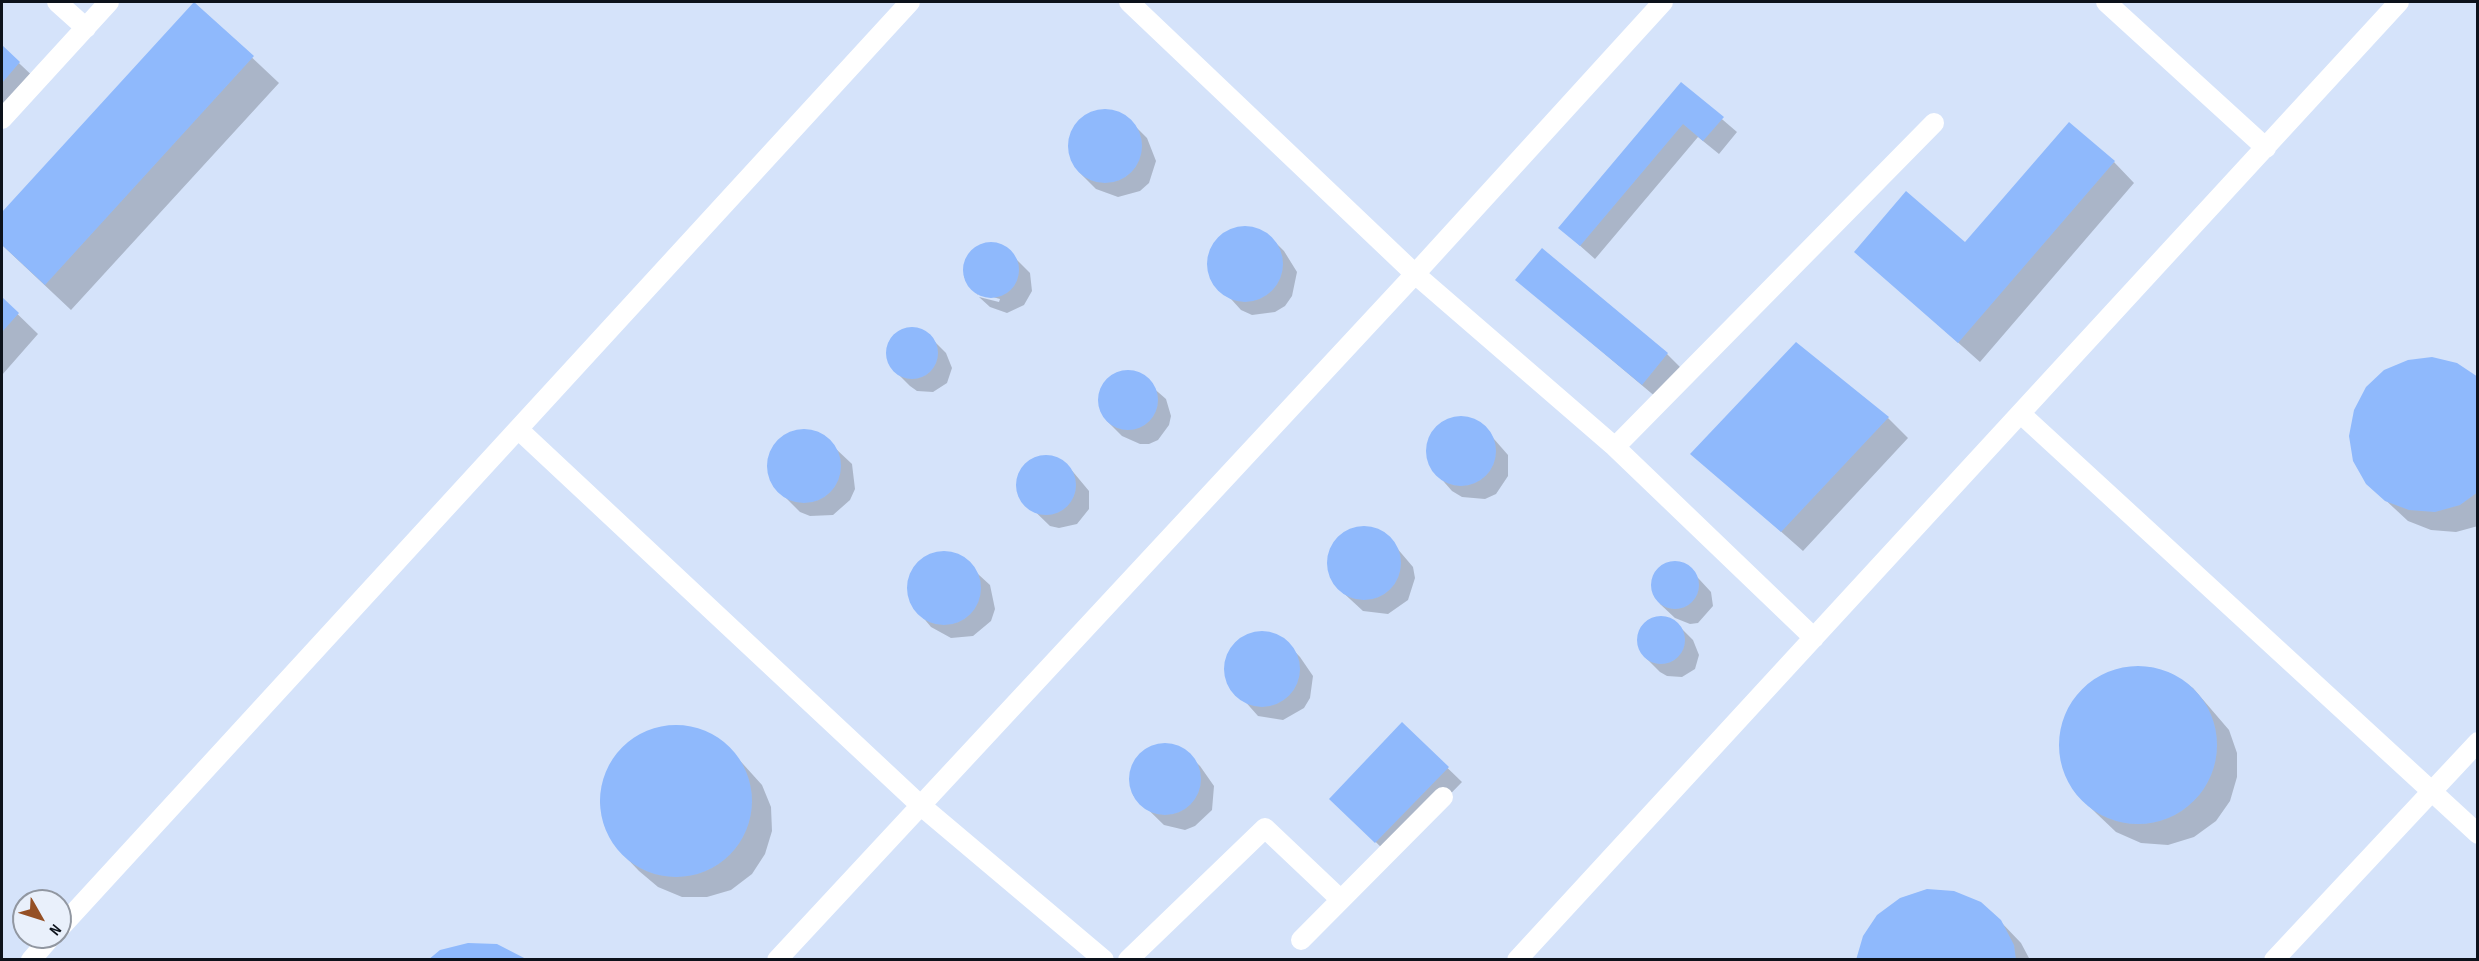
<!DOCTYPE html>
<html>
<head>
<meta charset="utf-8">
<style>
  body { margin:0 }
  #map { position:relative; width:2479px; height:961px; overflow:hidden; background:#d5e3fa; font-family:"Sofia Sans Condensed",sans-serif }
  canvas { display:block }
  .frame { position:absolute; inset:0; border:3px solid #0c121b; pointer-events:none }
  .north { position:absolute; left:12px; top:889px; width:60px; height:60px; box-sizing:border-box; background:#e9f0fb; border:2px solid #9197a1; border-radius:50%; rotate:129deg; font-size:16px; font-weight:700; line-height:24px; text-align:center; color:#0c121b }
  .north::after { content:''; display:block; margin:auto; width:21px; height:27px; background:#955025; clip-path:polygon(50% 0,100% 100%,50% 72%,0 100%) }
</style>
</head>
<body>
<div id="map">
<canvas width="2479" height="961"></canvas>
<div class="frame"></div>
<div class="north">N</div>
</div>
<script>
const c = document.querySelector('canvas').getContext('2d');
c.lineJoin = 'round';
function fill(path, color) {
  c.fillStyle = color;
  c.fill(path, 'evenodd');
}
function poly(rows) {
  const path = new Path2D();
  for (const r of rows) {
    if (r.length === 3) {
      path.moveTo(r[0] + r[2], r[1]);
      path.arc(r[0], r[1], r[2], 0, 2 * Math.PI);
      continue;
    }
    path.moveTo(r[0], r[1]);
    for (let i = 2; i < r.length; i += 2) path.lineTo(r[i], r[i + 1]);
  }
  return path;
}
function trace(path, color, width, dash) {
  c.strokeStyle = color;
  c.lineWidth = width;
  c.lineCap = dash ? 'butt' : 'round';
  c.setLineDash(dash || []);
  c.stroke(path);
}
fill(poly([
  [194,3,279,83,71,310,2,245,2,214],
  [2,47,40,83,2,115],
  [1681,84,1737,132,1719,154,1698,137,1595,259,1560,228],
  [1112,111,1133,124,1147,138,1156,161,1149,183,1140,191,1118,197,1096,189,1081,174,1074,165,1069,142,1080,121,1089,114],
  [2114,162,2134,183,1980,362,1856,252,1965,244],
  [1246,227,1269,236,1284,251,1297,272,1292,296,1285,306,1275,312,1252,315,1241,310,1211,277,1209,266,1215,244,1234,229],
  [986,244,1003,246,1030,273,1032,291,1024,305,1007,313,990,307,979,297,999,302,1000,299,978,293,978,295,964,277,964,269,971,252],
  [1517,280,1667,354,1681,368,1657,398],
  [2,299,38,334,2,375],
  [918,329,925,332,946,353,952,368,947,383,933,392,917,391,910,386,895,371,887,357,890,342,901,330],
  [1136,373,1166,399,1171,416,1169,425,1158,440,1149,444,1140,444,1122,436,1107,421,1099,404,1103,385,1118,374],
  [2478,378,2478,526,2456,532,2431,530,2408,521,2367,483],
  [1459,417,1480,423,1508,455,1508,476,1496,494,1485,499,1462,497,1452,491,1430,466,1428,443,1440,424],
  [1888,418,1908,438,1803,551,1692,453],
  [807,430,818,432,852,464,855,489,850,500,833,515,810,516,800,512,777,489,769,468,774,446,783,437],
  [1045,456,1054,457,1069,467,1089,491,1089,509,1077,524,1059,528,1050,526,1021,498,1018,479,1028,463],
  [1354,529,1375,530,1385,534,1413,567,1415,578,1408,600,1388,614,1363,611,1338,588,1331,578,1330,554,1336,543],
  [944,552,956,554,990,585,995,609,991,621,973,636,951,638,931,627,910,602,909,579,922,560],
  [1680,563,1687,566,1711,592,1713,606,1698,623,1690,624,1675,618,1660,604,1652,589,1655,575,1666,564],
  [1658,618,1672,621,1678,625,1693,640,1699,655,1695,669,1682,677,1667,676,1660,672,1645,657,1639,644,1645,624],
  [1253,634,1275,635,1285,641,1300,657,1313,676,1310,698,1304,708,1283,720,1258,716,1227,681,1225,669,1234,646],
  [2149,667,2172,674,2193,688,2229,730,2237,753,2237,777,2230,801,2216,821,2194,837,2168,845,2141,843,2116,832,2096,813,2075,792,2063,767,2060,740,2066,714,2081,692,2101,677,2124,668],
  [1402,724,1462,782,1390,856,1331,798],
  [681,726,704,732,725,744,762,785,771,807,772,831,765,854,752,874,731,890,707,897,682,897,658,887,639,871,618,849,605,827,600,802,605,777,617,755,635,739,657,729],
  [1174,745,1185,751,1200,766,1214,786,1212,810,1195,826,1185,830,1164,825,1133,795,1130,774,1140,754,1151,748],
  [2000,921,2021,943,2030,960,1858,960]
]), '#0003');
fill(poly([
  [194,2,254,56,45,285,2,245,2,212],
  [2,45,20,62,2,83],
  [1681,82,1724,117,1703,141,1683,124,1580,246,1558,228],
  [1105,146,37],
  [2069,122,2115,161,1958,343,1854,252,1906,191,1965,242],
  [1245,264,38],
  [991,270,28],
  [1542,248,1668,353,1642,385,1515,280],
  [2,297,19,313,2,332],
  [912,353,26],
  [1796,342,1889,417,1781,532,1690,454],
  [2432,357,2457,363,2478,377,2478,492,2460,505,2435,512,2409,510,2385,501,2366,484,2353,461,2349,436,2354,410,2366,387,2384,370,2408,360],
  [1128,400,30],
  [1461,451,35],
  [804,466,37],
  [1046,485,30],
  [1364,563,37],
  [944,588,37],
  [1675,585,24],
  [1661,640,24],
  [1262,669,38],
  [2138,745,79],
  [1402,722,1449,767,1375,843,1329,799],
  [676,801,76],
  [1165,779,36],
  [1927,889,1954,891,1981,902,2001,920,2014,945,2016,960,1856,960,1863,936,1877,915,1900,898],
  [468,943,497,944,528,960,428,960,440,950]
]), '#8fb9fc');
trace(poly([
  [57,2,86,28],
  [1129,2,1415,274,1615,447,1814,638],
  [2106,2,2266,148],
  [2,119,109,2],
  [2021,414,2478,834],
  [518,429,919,804,1104,960],
  [1615,447,1934,123],
  [60,928,910,2],
  [1301,940,1443,797],
  [31,960,51,937],
  [777,960,1415,274,1663,2],
  [1128,960,1265,828,1340,899],
  [1517,960,2399,2],
  [2274,960,2478,742]
]), '#fff', 20);
</script>
</body>
</html>
